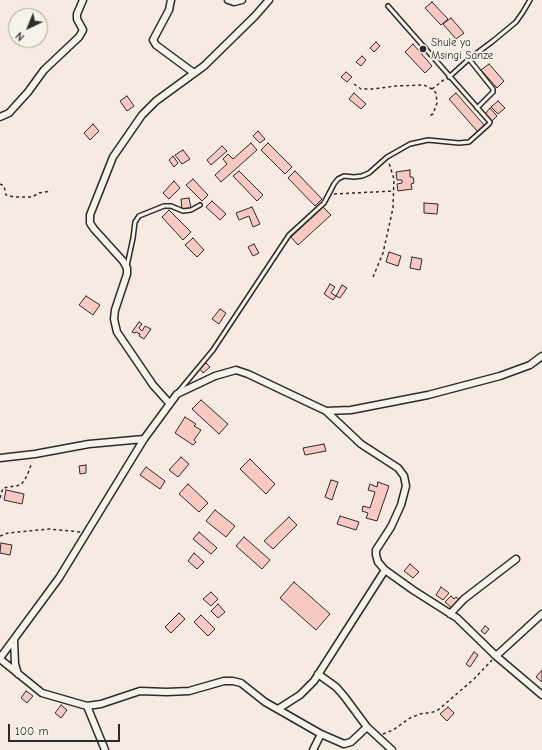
<!DOCTYPE html>
<html>
<head>
<meta charset="utf-8">
<style>
  body { margin:0 }
  #map { position:relative; width:542px; height:750px; overflow:hidden; background:#f7eae0; font-family:"Comic Neue",sans-serif }
  canvas { display:block }
  .north { position:absolute; left:8px; top:8px; width:40px; height:40px; box-sizing:border-box; background:#f7f3e8; border:1px solid #a5a39c; border-radius:50%; rotate:223deg; font-size:11px; font-weight:700; line-height:16px; text-align:center; color:#2b2b2b }
  .north::after { content:''; display:block; margin:auto; width:14px; height:18px; background:#2b2b2b; clip-path:polygon(50% 0,100% 100%,50% 72%,0 100%) }
  .scale { position:absolute; left:8px; top:724px; width:112px; height:18px; box-sizing:border-box; border:2px solid #2b2b2b; border-top:0; padding-left:5px; font-size:12px; line-height:14px; white-space:nowrap; color:#2b2b2b; -webkit-text-stroke:3px #f7f3e8; paint-order:stroke }
</style>
</head>
<body>
<div id="map">
<canvas width="542" height="750"></canvas>
<div class="north">N</div>
<div class="scale">100 m</div>
</div>
<script>
const c = document.querySelector('canvas').getContext('2d');
c.lineJoin = 'round';
function fill(path, color) {
  c.fillStyle = color;
  c.fill(path, 'evenodd');
}
function poly(rows) {
  const path = new Path2D();
  for (const r of rows) {
    path.moveTo(r[0], r[1]);
    for (let i = 2; i < r.length; i += 2) path.lineTo(r[i], r[i + 1]);
  }
  return path;
}
function trace(path, color, width, dash) {
  c.strokeStyle = color;
  c.lineWidth = width;
  c.lineCap = dash ? 'butt' : 'round';
  c.setLineDash(dash || []);
  c.stroke(path);
}
function write(font, color, halo, rows, align = 'center') {
  c.font = font + ' "Comic Neue",sans-serif';
  c.lineWidth = 3.5;
  c.setLineDash([]);
  c.textBaseline = 'middle';
  c.strokeStyle = halo;
  c.fillStyle = color;
  for (const [text, x, y, turn = 0] of rows) {
    c.save();
    c.translate(x, y);
    c.rotate((+turn || 0) * Math.PI / 180);
    c.textAlign = isNaN(turn) ? turn : align;
    if (halo) c.strokeText(text, 0, 0);
    c.fillText(text, 0, 0);
    c.restore();
  }
}
const building = poly([
  [432,2,448,19,441,25,425,8,432,2],
  [451,18,464,33,456,39,443,24,451,18],
  [376,42,380,46,374,52,370,48,376,42],
  [413,44,432,66,425,73,405,52,413,44],
  [362,56,366,60,361,66,356,62,362,56],
  [489,64,504,81,497,88,481,70,489,64],
  [346,72,352,77,347,82,341,77,346,72],
  [354,93,366,104,361,109,349,99,354,93],
  [456,93,485,126,478,132,449,99,456,93],
  [127,96,134,106,127,111,120,101,127,96],
  [498,101,505,108,498,114,491,107,498,101],
  [490,108,497,116,492,121,485,114,490,108],
  [93,124,99,131,90,140,84,133,93,124],
  [258,131,265,139,260,143,253,136,258,131],
  [251,143,257,150,221,182,215,175,227,164,223,159,228,154,233,159,251,143],
  [268,143,292,167,285,174,261,150,268,143],
  [222,146,227,151,211,165,207,160,222,146],
  [183,150,190,159,182,164,175,155,183,150],
  [173,156,178,163,174,167,169,160,173,156],
  [410,170,410,177,413,177,414,183,411,184,412,189,398,191,397,184,402,183,402,180,397,180,396,172,410,170],
  [239,171,263,195,257,201,233,176,239,171],
  [295,171,322,199,315,206,288,178,295,171],
  [193,179,208,195,202,201,186,185,193,179],
  [174,181,180,188,169,199,163,193,174,181],
  [189,198,191,208,182,209,181,199,189,198],
  [212,201,226,214,220,220,206,207,212,201],
  [424,203,438,204,437,214,424,213,424,203],
  [252,207,260,224,253,227,249,216,239,220,236,213,252,207],
  [323,207,331,215,298,245,291,237,323,207],
  [169,210,191,232,183,240,162,217,169,210],
  [193,238,204,250,197,257,185,245,193,238],
  [254,244,259,253,253,256,248,247,254,244],
  [389,252,401,256,398,266,386,262,389,252],
  [412,257,422,259,420,270,410,268,412,257],
  [330,284,335,287,331,293,336,296,333,300,324,294,330,284],
  [342,285,347,288,340,298,336,296,342,285],
  [86,296,100,305,93,315,79,305,86,296],
  [220,309,226,313,219,324,212,319,220,309],
  [139,322,142,324,139,328,142,331,145,326,151,329,144,339,139,336,140,334,136,332,135,333,132,332,139,322],
  [206,363,210,367,203,373,200,369,206,363],
  [201,400,228,424,219,434,192,409,201,400],
  [185,417,196,424,194,426,201,430,194,440,196,442,193,445,175,433,185,417],
  [324,444,326,451,305,455,303,448,324,444],
  [181,457,189,464,178,477,169,470,181,457],
  [250,459,275,484,266,494,240,469,250,459],
  [86,465,86,473,80,474,79,466,86,465],
  [146,467,165,481,160,489,140,475,146,467],
  [331,480,338,482,332,500,325,497,331,480],
  [378,482,389,486,377,521,366,518,368,513,362,511,363,506,370,508,375,492,368,490,370,484,377,487,378,482],
  [188,484,208,503,199,512,179,494,188,484],
  [6,490,24,494,22,504,4,500,6,490],
  [215,510,235,526,226,537,206,521,215,510],
  [340,516,359,522,356,530,337,524,340,516],
  [289,517,297,525,273,549,264,541,289,517],
  [199,532,217,548,211,554,193,539,199,532],
  [244,537,270,560,262,569,236,546,244,537],
  [1,543,12,545,10,555,0,553,1,543],
  [194,553,204,562,197,569,188,561,194,553],
  [410,564,419,572,413,578,404,571,410,564],
  [294,582,330,614,316,630,280,598,294,582],
  [441,587,449,593,443,600,436,595,441,587],
  [211,592,218,599,211,606,203,599,211,592],
  [451,596,454,599,456,597,459,599,452,608,445,602,451,596],
  [218,604,225,612,218,618,211,611,218,604],
  [179,613,185,619,171,633,165,627,179,613],
  [201,615,215,629,208,636,194,622,201,615],
  [485,626,489,629,485,634,481,631,485,626],
  [474,652,478,655,470,667,466,664,474,652],
  [542,670,542,682,536,677,542,670],
  [26,691,33,696,27,703,21,698,26,691],
  [61,705,67,710,61,718,55,713,61,705],
  [448,707,454,713,447,721,440,714,448,707]
]);
fill(building, '#f8c8c2');
trace(building, '#2b2b2b', 1);
const service = poly([
  [469,59,493,89,493,92,477,108],
  [449,77,469,59,493,41,516,22,523,12,530,0],
  [127,266,133,238,135,222,139,216,164,206,171,206,183,211,191,210,200,205],
  [179,391,213,350,289,235,324,203,334,184,338,179,344,176,354,177,362,176,369,173,387,157,410,144,428,140,459,143,469,142,489,124,490,122,388,6]
]);
const minor = poly([
  [171,0,169,10,153,40,156,45,194,73],
  [228,0,234,2,242,0],
  [0,117,9,113,28,92,44,70,79,37,83,30,77,19,77,14,83,0],
  [170,404,153,385,117,332,114,319,115,310,127,274,127,268,123,261,94,229,90,223,90,215,113,157,142,115,156,101,204,66,255,16,269,0],
  [326,411,361,444,398,468,404,476,406,486,401,505,391,527,376,550,376,555,378,562,385,570,413,590,457,618,496,656,542,695],
  [0,458,35,454,89,444,144,439],
  [450,614,464,599,516,559],
  [14,640,15,664,18,674],
  [496,656,542,614],
  [0,658,59,578,144,439,177,394,215,376,236,370,248,374,326,411,351,410,428,395,500,376,530,365,542,356],
  [0,659,42,693,87,706,101,704,140,691,167,692,189,691,224,681,233,681,241,683,265,702,321,734,344,744,351,742,367,727],
  [318,674,336,687,344,696,367,727,392,750],
  [87,706,105,750],
  [278,709,300,695,314,681,385,570],
  [313,750,321,734]
]);
trace(service, '#2b2b2b', 6);
trace(minor, '#2b2b2b', 9);
trace(poly([
  [354,84,361,89,373,89,396,86,424,85,432,89,436,93,437,103,433,114,429,116],
  [432,89,445,79],
  [0,184,4,186,6,195,14,197,32,197,39,193,51,191],
  [334,194,394,191],
  [373,277,383,253,393,208,394,179,389,163],
  [0,498,3,488,21,485,27,476,32,462],
  [0,536,8,533,49,529,81,532],
  [383,734,393,730,410,718,420,714,433,712,438,710,474,679,492,660]
]), '#2b2b2b', 1.5, [3, 3]);
trace(service, '#f7f3e8', 3);
trace(minor, '#f7f3e8', 6);
for (const [x, y, r, color] of [
  [423,49,4,"#2b2b2b"]
]) {
  const dot = new Path2D();
  dot.arc(x, y, r, 0, 2 * Math.PI);
  c.fillStyle = color;
  c.fill(dot);
  trace(dot, '#f7f3e8', 1.5);
}
write('11px', '#2b2b2b', '#f7f3e8', [
  ["Shule ya",431,43],
  ["Msingi Sanze",431,56]
], 'left');
</script>
</body>
</html>
